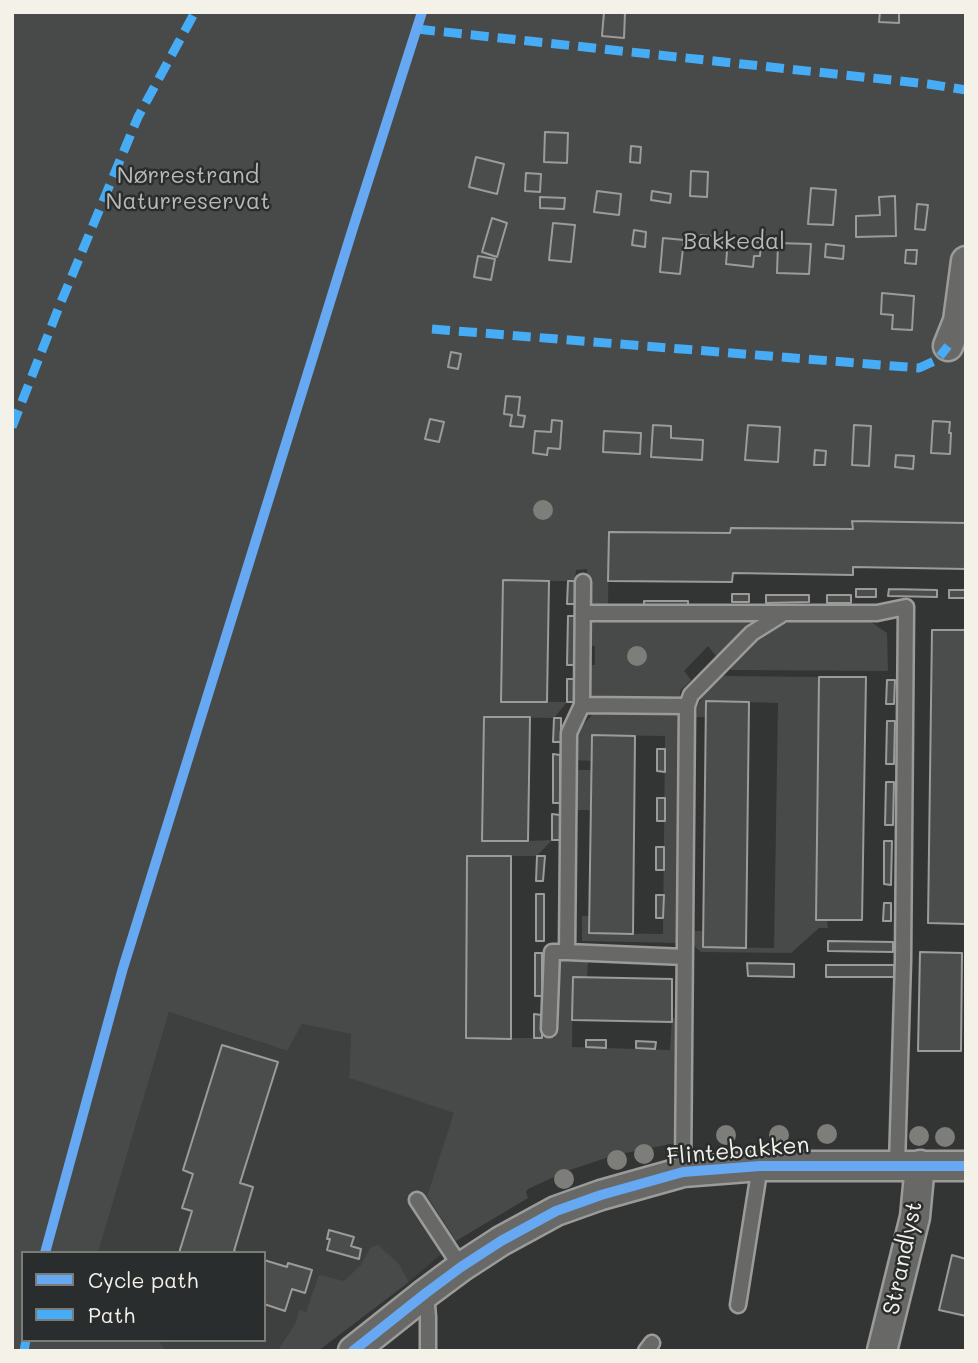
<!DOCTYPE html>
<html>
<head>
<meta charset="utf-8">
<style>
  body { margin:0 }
  #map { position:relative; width:978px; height:1363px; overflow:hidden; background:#333434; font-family:Mali,sans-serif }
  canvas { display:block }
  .frame { position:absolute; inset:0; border:14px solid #f4f1e8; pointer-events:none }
  .legend { position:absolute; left:21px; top:1251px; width:245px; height:91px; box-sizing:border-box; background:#2a2d2e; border:2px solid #7b7b78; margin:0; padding:9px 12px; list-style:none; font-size:21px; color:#f4f1e8 }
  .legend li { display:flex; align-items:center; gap:14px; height:35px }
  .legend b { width:35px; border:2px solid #7b7b78 }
</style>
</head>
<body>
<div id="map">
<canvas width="978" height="1363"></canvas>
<div class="frame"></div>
<ul class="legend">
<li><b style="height:9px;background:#66a8f1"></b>Cycle path</li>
<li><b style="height:9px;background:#46acf6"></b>Path</li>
</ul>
</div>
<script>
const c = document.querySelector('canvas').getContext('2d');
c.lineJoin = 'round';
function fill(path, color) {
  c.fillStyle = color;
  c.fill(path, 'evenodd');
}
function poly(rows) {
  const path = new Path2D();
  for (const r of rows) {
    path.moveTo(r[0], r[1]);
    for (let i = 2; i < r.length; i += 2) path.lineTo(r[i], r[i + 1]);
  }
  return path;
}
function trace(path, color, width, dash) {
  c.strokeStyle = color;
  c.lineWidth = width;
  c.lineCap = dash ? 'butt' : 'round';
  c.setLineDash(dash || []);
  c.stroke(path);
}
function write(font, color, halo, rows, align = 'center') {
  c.font = font + ' Mali,sans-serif';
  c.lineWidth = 5;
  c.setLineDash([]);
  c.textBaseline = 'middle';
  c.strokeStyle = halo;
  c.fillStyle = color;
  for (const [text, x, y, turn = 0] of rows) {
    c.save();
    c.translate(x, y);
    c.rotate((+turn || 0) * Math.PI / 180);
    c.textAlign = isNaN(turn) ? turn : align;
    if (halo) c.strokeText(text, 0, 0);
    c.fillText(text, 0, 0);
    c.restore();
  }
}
fill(poly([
  [169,1012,286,1051,302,1024,351,1034,349,1078,455,1113,427,1196,456,1241,409,1282,399,1264,370,1248,362,1265,344,1281,306,1312,299,1311,295,1324,277,1351,166,1351,158,1340,264,1340,264,1253,98,1253]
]), '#3e4040');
fill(poly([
  [12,12,966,12,966,412,964,426,966,427,966,523,853,521,853,529,731,528,730,533,609,532,608,608,588,608,587,569,576,570,575,581,503,581,501,701,567,702,554,718,484,717,482,840,528,841,552,840,537,856,467,856,466,1038,555,1038,557,961,588,961,587,977,573,977,572,1047,670,1050,672,1018,677,1019,676,1143,615,1155,567,1171,528,1189,526,1192,528,1198,456,1241,427,1196,454,1113,349,1078,351,1034,302,1024,287,1051,169,1012,98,1253,23,1253,23,1340,158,1340,166,1351,12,1351],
  [588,619,752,620,716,656,708,646,684,671,691,680,680,691,680,700,587,699,587,665,595,665,595,646,587,645],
  [794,619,868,620,887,633,888,671,731,670,729,668,756,640],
  [721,675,729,676,819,677,816,919,827,920,828,928,819,928,791,953,701,952,694,946,694,931,704,931,704,947,774,948,778,703,707,701,707,717,696,717,697,707,706,690],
  [596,711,680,713,678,943,582,941,582,916,589,916,589,933,663,934,665,736,592,735,591,761,574,760,574,734],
  [574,770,591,770,591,810,573,810],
  [378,1245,399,1264,409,1282,318,1351,277,1351,295,1324,299,1310,306,1312,319,1275,344,1281,361,1265,370,1248]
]), '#484a49');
const building = poly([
  [604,12,625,12,624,38,602,36,604,12],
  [880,12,899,12,899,23,879,22,880,12],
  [545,132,568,133,567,163,544,162,545,132],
  [631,146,641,147,640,163,630,162,631,146],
  [476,157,504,164,497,194,469,187,476,157],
  [691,171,708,172,707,197,690,196,691,171],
  [526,173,541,174,540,192,525,191,526,173],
  [811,188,836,190,833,225,808,224,811,188],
  [597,191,621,194,619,215,594,212,597,191],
  [652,191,671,194,670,203,651,200,652,191],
  [895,196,896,236,856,237,856,216,880,215,879,197,895,196],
  [540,197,565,198,564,209,540,208,540,197],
  [917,204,928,205,925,230,915,229,917,204],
  [492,218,507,223,497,257,482,252,492,218],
  [553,223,575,225,571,262,549,260,553,223],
  [634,230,646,232,645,247,632,245,634,230],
  [701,235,722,237,722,248,701,246,701,235],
  [663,238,684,240,680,274,660,272,663,238],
  [728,239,761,242,760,256,754,256,753,267,726,264,728,239],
  [778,243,811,244,809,274,777,273,778,243],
  [826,244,844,246,843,259,825,257,826,244],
  [906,250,917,250,916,264,905,263,906,250],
  [478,256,495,259,491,280,474,277,478,256],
  [882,293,914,296,912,330,892,329,893,315,881,314,882,293],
  [451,352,461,354,458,369,448,367,451,352],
  [506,396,520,397,518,415,525,416,523,427,510,426,512,415,504,414,506,396],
  [430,419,444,422,439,442,425,439,430,419],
  [552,420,562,421,560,449,548,448,547,455,533,453,535,431,551,432,552,420],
  [933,421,950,422,949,433,951,433,950,454,931,453,933,421],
  [653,425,671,426,671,438,703,440,702,460,651,457,653,425],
  [748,425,780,427,778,462,745,460,748,425],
  [854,425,871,426,869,466,852,465,854,425],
  [604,431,641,433,640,454,603,452,604,431],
  [815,450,826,451,825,465,814,465,815,450],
  [896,455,914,456,913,469,895,467,896,455],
  [852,521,966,523,966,569,853,567,853,575,733,573,732,582,608,581,609,532,730,533,731,528,853,529,852,521],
  [503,580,549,581,547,702,501,702,503,580],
  [568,581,575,581,575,604,567,604,568,581],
  [856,589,876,589,876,597,856,597,856,589],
  [889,589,937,590,937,597,888,596,889,589],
  [949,590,966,590,966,598,949,598,949,590],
  [732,594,749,594,749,602,732,602,732,594],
  [766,595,809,595,809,602,766,603,766,595],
  [827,595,851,595,851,603,827,603,827,595],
  [644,601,688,601,688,609,644,609,644,601],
  [568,616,575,616,575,665,567,665,568,616],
  [932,630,966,630,966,924,928,923,932,630],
  [819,677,866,677,862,920,816,920,819,677],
  [567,679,575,679,574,702,567,702,567,679],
  [887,680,895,680,894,704,886,704,887,680],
  [706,701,749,702,746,948,703,947,706,701],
  [484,717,530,717,528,841,482,841,484,717],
  [554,718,561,718,561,742,553,742,554,718],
  [887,721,895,721,894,764,886,764,887,721],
  [592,735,635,736,633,934,589,933,592,735],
  [657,749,665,749,665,772,657,771,657,749],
  [553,754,560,755,560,803,553,803,553,754],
  [886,782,894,782,893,825,885,825,886,782],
  [657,798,665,798,665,821,657,821,657,798],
  [552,814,560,815,560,840,552,840,552,814],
  [884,841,892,841,891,885,884,884,884,841],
  [656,847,664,847,664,870,656,870,656,847],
  [467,856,511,856,511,1039,466,1038,467,856],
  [537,856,545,856,543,881,536,881,537,856],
  [536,894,544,894,544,941,536,941,536,894],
  [656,895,664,895,663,918,656,918,656,895],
  [884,903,891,903,891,921,883,921,884,903],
  [828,941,893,942,893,952,828,951,828,941],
  [920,952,962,953,961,1051,918,1051,920,952],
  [535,953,542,953,542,996,535,996,535,953],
  [747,963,794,964,794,977,748,976,747,963],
  [826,965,894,965,894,977,826,977,826,965],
  [573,977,672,979,672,1022,572,1020,573,977],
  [534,1014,542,1015,542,1038,534,1038,534,1014],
  [586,1040,606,1040,606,1048,586,1047,586,1040],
  [636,1041,656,1042,655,1049,636,1048,636,1041],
  [222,1045,278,1062,240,1183,253,1187,234,1251,239,1253,179,1253,192,1211,182,1208,193,1174,183,1170,222,1045],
  [329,1230,354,1237,351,1246,361,1249,359,1259,327,1250,330,1239,327,1239,329,1230],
  [952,1255,966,1259,966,1316,939,1310,952,1255],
  [264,1260,287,1267,288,1263,312,1270,305,1293,292,1289,285,1311,264,1304,264,1260]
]);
fill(building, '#4b4c4c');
trace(building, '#9b9b99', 2);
const service = poly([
  [583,582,582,705,569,733,567,952,685,957],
  [583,613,877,613,906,607,903,961,897,1165],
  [582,705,687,706],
  [549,1029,552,952,567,952],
  [683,1172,687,706,691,695,752,633,781,615],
  [417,1200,461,1267],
  [426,1293,428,1317,428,1351],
  [738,1305,760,1166],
  [646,1351,652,1343]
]);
const minor = poly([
  [948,346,958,321,966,261],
  [353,1351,426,1293,461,1267,501,1241,556,1211,601,1195,683,1172,760,1166,966,1166],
  [882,1351,915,1217,920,1165]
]);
trace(service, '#9b9b99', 19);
trace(minor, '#9b9b99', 33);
trace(service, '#686866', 14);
trace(minor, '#686866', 28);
trace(poly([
  [417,29,928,84,966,90],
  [432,329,919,368,937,360,948,346],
  [12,427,59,307,138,117,195,12],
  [24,1351,26,1340]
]), '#46acf6', 9, [18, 9]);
trace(poly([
  [45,1253,123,968,352,231,422,12],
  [353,1351,426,1293,461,1267,501,1241,556,1211,601,1195,683,1172,760,1166,966,1166]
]), '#66a8f1', 10);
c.fillStyle = '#7d7d79';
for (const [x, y] of [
  [543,510],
  [637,656],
  [827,1134],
  [726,1135],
  [779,1135],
  [919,1136],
  [945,1137],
  [644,1154],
  [617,1160],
  [564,1179]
]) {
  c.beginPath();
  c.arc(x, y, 10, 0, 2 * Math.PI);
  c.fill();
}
write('23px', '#b9b8b1', '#2a2d2e', [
  ["Nørrestrand",188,176],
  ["Naturreservat",188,202],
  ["Bakkedal",734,242]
]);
write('23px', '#f4f1e8', '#2a2d2e', [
  ["Flintebakken",738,1151,-5],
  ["Strandlyst",903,1258,-78]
]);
</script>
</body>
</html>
